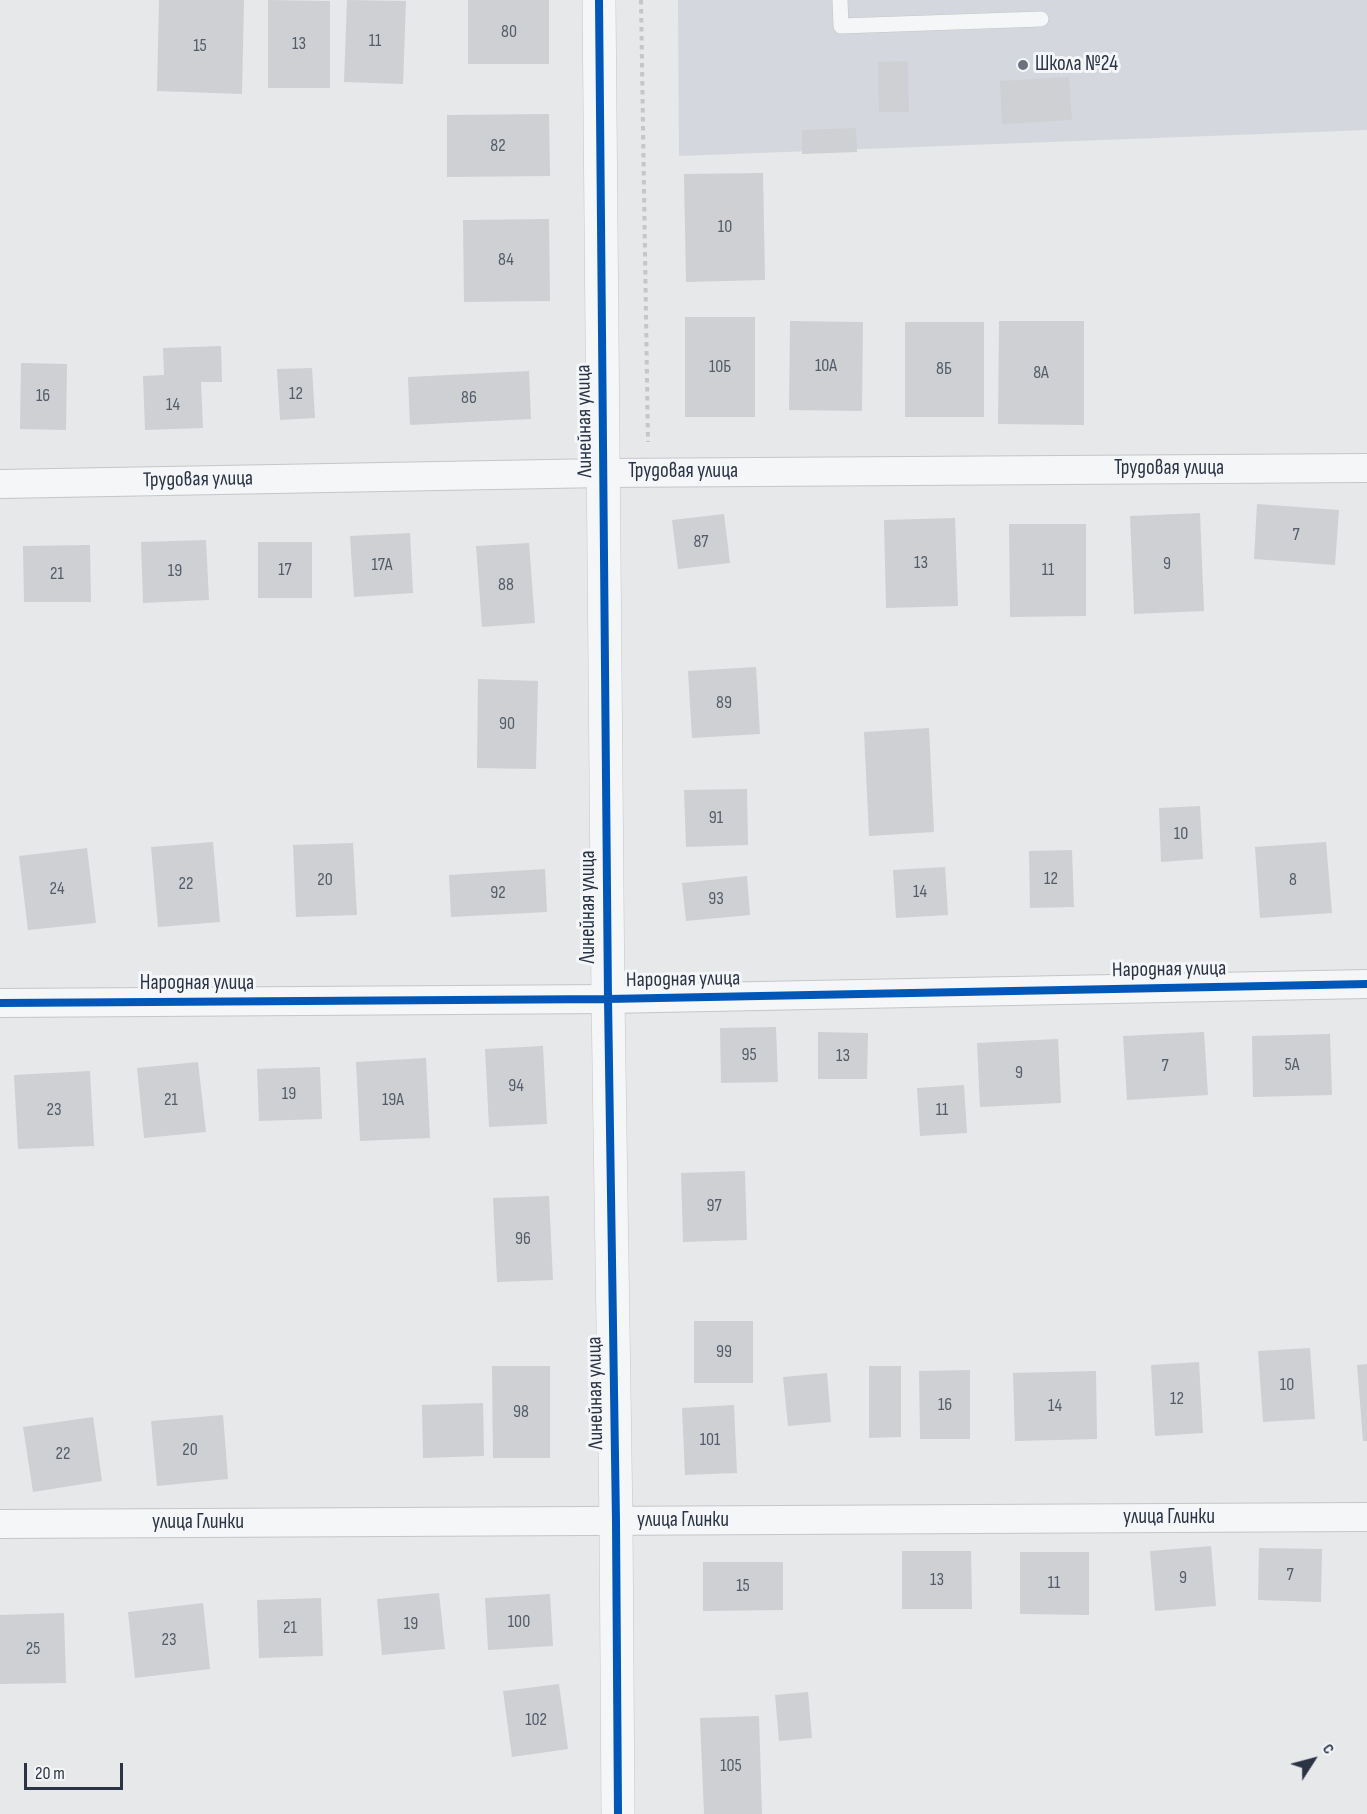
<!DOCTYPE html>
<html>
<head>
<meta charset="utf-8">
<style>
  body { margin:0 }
  #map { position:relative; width:1367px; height:1814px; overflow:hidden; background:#e6e8ea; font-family:"Sofia Sans Condensed",sans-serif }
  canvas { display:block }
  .north { position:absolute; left:1283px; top:1730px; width:60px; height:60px; -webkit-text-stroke:4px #f4f6f9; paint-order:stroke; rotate:54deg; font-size:16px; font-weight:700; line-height:24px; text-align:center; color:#2b3445 }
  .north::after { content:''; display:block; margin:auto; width:21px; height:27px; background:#2b3445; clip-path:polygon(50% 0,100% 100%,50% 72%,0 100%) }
  .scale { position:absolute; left:24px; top:1763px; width:99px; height:27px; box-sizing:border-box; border:3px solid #2b3445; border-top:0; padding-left:8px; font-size:18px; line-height:21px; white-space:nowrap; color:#2b3445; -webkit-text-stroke:4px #f4f6f9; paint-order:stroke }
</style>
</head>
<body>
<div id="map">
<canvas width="1367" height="1814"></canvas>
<div class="north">С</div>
<div class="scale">20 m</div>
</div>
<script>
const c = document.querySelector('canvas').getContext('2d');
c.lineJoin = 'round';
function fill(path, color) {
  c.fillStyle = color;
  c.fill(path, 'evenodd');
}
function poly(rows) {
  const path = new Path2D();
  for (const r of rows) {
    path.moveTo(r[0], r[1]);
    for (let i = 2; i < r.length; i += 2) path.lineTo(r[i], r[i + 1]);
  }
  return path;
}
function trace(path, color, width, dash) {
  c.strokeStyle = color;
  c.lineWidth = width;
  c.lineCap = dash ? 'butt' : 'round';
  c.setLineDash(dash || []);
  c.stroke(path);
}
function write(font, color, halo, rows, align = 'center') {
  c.font = font + ' "Sofia Sans Condensed",sans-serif';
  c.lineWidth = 6;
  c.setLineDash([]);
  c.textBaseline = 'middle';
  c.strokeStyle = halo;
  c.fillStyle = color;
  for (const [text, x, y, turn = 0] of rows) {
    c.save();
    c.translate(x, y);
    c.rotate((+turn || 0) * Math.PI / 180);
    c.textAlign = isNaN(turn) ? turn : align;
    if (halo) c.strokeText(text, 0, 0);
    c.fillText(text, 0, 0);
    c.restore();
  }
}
fill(poly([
  [678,0,1367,0,1367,130,679,156]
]), '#d4d7dd');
fill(poly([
  [159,0,244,0,242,94,157,91],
  [268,0,330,1,330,88,268,88],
  [347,0,406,1,403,84,344,82],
  [468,0,549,0,549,64,468,64],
  [908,61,909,112,879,112,878,62],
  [1069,77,1072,120,1002,124,1000,81],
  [549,114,550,176,447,177,447,115],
  [856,128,857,152,802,154,802,130],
  [763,173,765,280,686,282,684,174],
  [549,219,550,301,464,302,463,220],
  [685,317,755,317,755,417,685,417],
  [790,321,863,322,862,411,789,410],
  [999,321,1084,321,1084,425,998,424],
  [905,322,984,322,984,417,905,417],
  [221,346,222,382,201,382,203,428,145,430,143,376,164,375,163,348],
  [21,363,67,364,66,430,20,429],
  [312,368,315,418,280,420,277,369],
  [529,371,531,419,410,425,408,377],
  [1257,504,1339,510,1335,565,1254,559],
  [1200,513,1204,611,1134,614,1130,516],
  [724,514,730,563,678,569,672,520],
  [955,518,958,606,886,608,884,520],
  [1009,524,1086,524,1086,616,1010,617],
  [410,533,413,593,354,597,350,536],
  [206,540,209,600,143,603,141,542],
  [258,542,312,542,312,598,258,598],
  [529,543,535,623,482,627,476,546],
  [90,545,91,602,24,602,23,546],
  [756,667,760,734,692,738,688,671],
  [478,679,538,681,536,769,477,768],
  [929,728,934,832,869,836,864,732],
  [747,789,748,845,686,847,684,790],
  [1200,806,1203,859,1161,862,1159,808],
  [213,842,220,922,158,927,151,847],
  [1326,842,1332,913,1260,918,1255,847],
  [353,843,357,915,296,917,293,845],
  [87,848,96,923,28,930,19,856],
  [1072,850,1074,907,1030,908,1029,851],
  [945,867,948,915,896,918,893,870],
  [545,869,547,912,451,917,449,875],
  [747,876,750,915,686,921,682,883],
  [776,1027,778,1082,721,1083,720,1028],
  [818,1032,868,1033,867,1079,818,1079],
  [1204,1032,1208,1095,1127,1100,1123,1036],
  [1330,1034,1332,1095,1253,1097,1252,1036],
  [1058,1039,1061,1103,980,1107,977,1043],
  [543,1046,547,1124,489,1127,485,1049],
  [426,1058,430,1138,360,1141,356,1062],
  [198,1062,206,1132,144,1138,137,1068],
  [320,1067,322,1119,259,1121,257,1069],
  [90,1071,94,1146,18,1149,14,1075],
  [964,1085,967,1133,920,1136,917,1088],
  [745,1171,747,1240,683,1242,681,1173],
  [549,1196,553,1280,497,1282,493,1198],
  [694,1321,753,1321,753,1383,694,1383],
  [1310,1348,1315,1419,1263,1422,1258,1351],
  [1199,1362,1203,1433,1155,1436,1151,1365],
  [1367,1364,1367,1441,1363,1441,1357,1365],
  [492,1366,550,1366,550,1458,493,1458],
  [869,1366,901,1366,901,1437,869,1438],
  [970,1370,970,1439,920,1439,919,1371],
  [1096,1371,1097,1439,1015,1441,1013,1373],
  [827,1373,831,1422,788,1426,783,1377],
  [483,1403,484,1456,423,1458,422,1405],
  [734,1405,737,1473,685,1475,682,1408],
  [223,1415,228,1479,157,1486,151,1421],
  [93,1417,102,1481,33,1492,23,1427],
  [1211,1546,1216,1606,1155,1611,1150,1551],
  [1259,1548,1322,1549,1321,1602,1258,1600],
  [902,1551,971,1551,972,1609,902,1609],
  [1020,1552,1089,1552,1089,1615,1020,1614],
  [703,1562,783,1562,783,1610,703,1611],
  [439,1593,445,1649,382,1655,377,1599],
  [550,1594,553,1646,488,1650,485,1598],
  [321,1598,323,1656,259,1658,257,1600],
  [203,1603,210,1669,135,1678,128,1612],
  [64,1613,66,1683,0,1684,0,1615],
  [559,1684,568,1749,512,1757,503,1691],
  [808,1692,812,1738,779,1741,775,1695],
  [759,1716,762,1814,704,1814,700,1718]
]), '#ced0d3');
const service = poly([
  [840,0,841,26,1041,19]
]);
const minor = poly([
  [0,484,604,473,1367,468],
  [0,1003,608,999,1367,984],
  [0,1524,1367,1517]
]);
const tertiary = poly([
  [599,0,608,999,616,1521,618,1814]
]);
trace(service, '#c4c6c8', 16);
trace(minor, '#c4c6c8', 30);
trace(tertiary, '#c4c6c8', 34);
trace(poly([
  [641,0,648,442]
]), '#c5c6ca', 4, [4.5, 4.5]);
trace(service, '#f5f6f7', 15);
trace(minor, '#f5f6f7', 28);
trace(tertiary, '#f5f6f7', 33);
trace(poly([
  [599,0,608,999,616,1521,618,1814],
  [0,1003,608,999,1367,984]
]), '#0057b8', 8);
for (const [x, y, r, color] of [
  [1023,65,6,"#6c737f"]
]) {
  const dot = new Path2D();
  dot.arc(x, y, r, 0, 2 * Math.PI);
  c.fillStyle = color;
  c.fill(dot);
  trace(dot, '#f4f6f9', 2);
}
write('18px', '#545c69', null, [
  ["80",509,32],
  ["11",375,41],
  ["13",299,44],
  ["15",200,46],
  ["82",498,146],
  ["10",725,227],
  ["84",506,260],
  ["10А",826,366],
  ["10Б",720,367],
  ["8Б",944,369],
  ["8А",1041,373],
  ["12",296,394],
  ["16",43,396],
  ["86",469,398],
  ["14",173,405],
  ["7",1296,535],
  ["87",701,542],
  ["13",921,563],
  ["9",1167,564],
  ["17А",382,565],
  ["17",285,570],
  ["11",1048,570],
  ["19",175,571],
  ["21",57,574],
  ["88",506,585],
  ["89",724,703],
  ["90",507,724],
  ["91",716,818],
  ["10",1181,834],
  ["12",1051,879],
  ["20",325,880],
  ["8",1293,880],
  ["22",186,884],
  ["24",57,889],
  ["14",920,892],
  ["92",498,893],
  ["93",716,899],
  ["95",749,1055],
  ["13",843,1056],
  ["5А",1292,1065],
  ["7",1165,1066],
  ["9",1019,1073],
  ["94",516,1086],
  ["19",289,1094],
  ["21",171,1100],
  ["19А",393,1100],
  ["23",54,1110],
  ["11",942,1110],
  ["97",714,1206],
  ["96",523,1239],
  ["99",724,1352],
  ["10",1287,1385],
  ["12",1177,1399],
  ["16",945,1405],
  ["14",1055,1406],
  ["98",521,1412],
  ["101",710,1440],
  ["20",190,1450],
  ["22",63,1454],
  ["7",1290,1575],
  ["9",1183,1578],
  ["13",937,1580],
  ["11",1054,1583],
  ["15",743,1586],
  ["100",519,1622],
  ["19",411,1624],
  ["21",290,1628],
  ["23",169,1640],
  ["25",33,1649],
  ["102",536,1720],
  ["105",731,1766]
]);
write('21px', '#2b3445', '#f4f6f9', [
  ["Школа №24",1035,65]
], 'left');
write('21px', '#2b3445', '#f4f6f9', [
  ["Линейная улица",585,421,-91],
  ["Трудовая улица",1169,469],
  ["Трудовая улица",683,472],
  ["Трудовая улица",198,480,-1],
  ["Линейная улица",589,907,-90],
  ["Народная улица",1169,970,-1],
  ["Народная улица",683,980,-1],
  ["Народная улица",197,984],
  ["Линейная улица",596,1393,-91],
  ["улица Глинки",1169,1518],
  ["улица Глинки",683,1521],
  ["улица Глинки",198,1523]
]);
</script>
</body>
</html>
